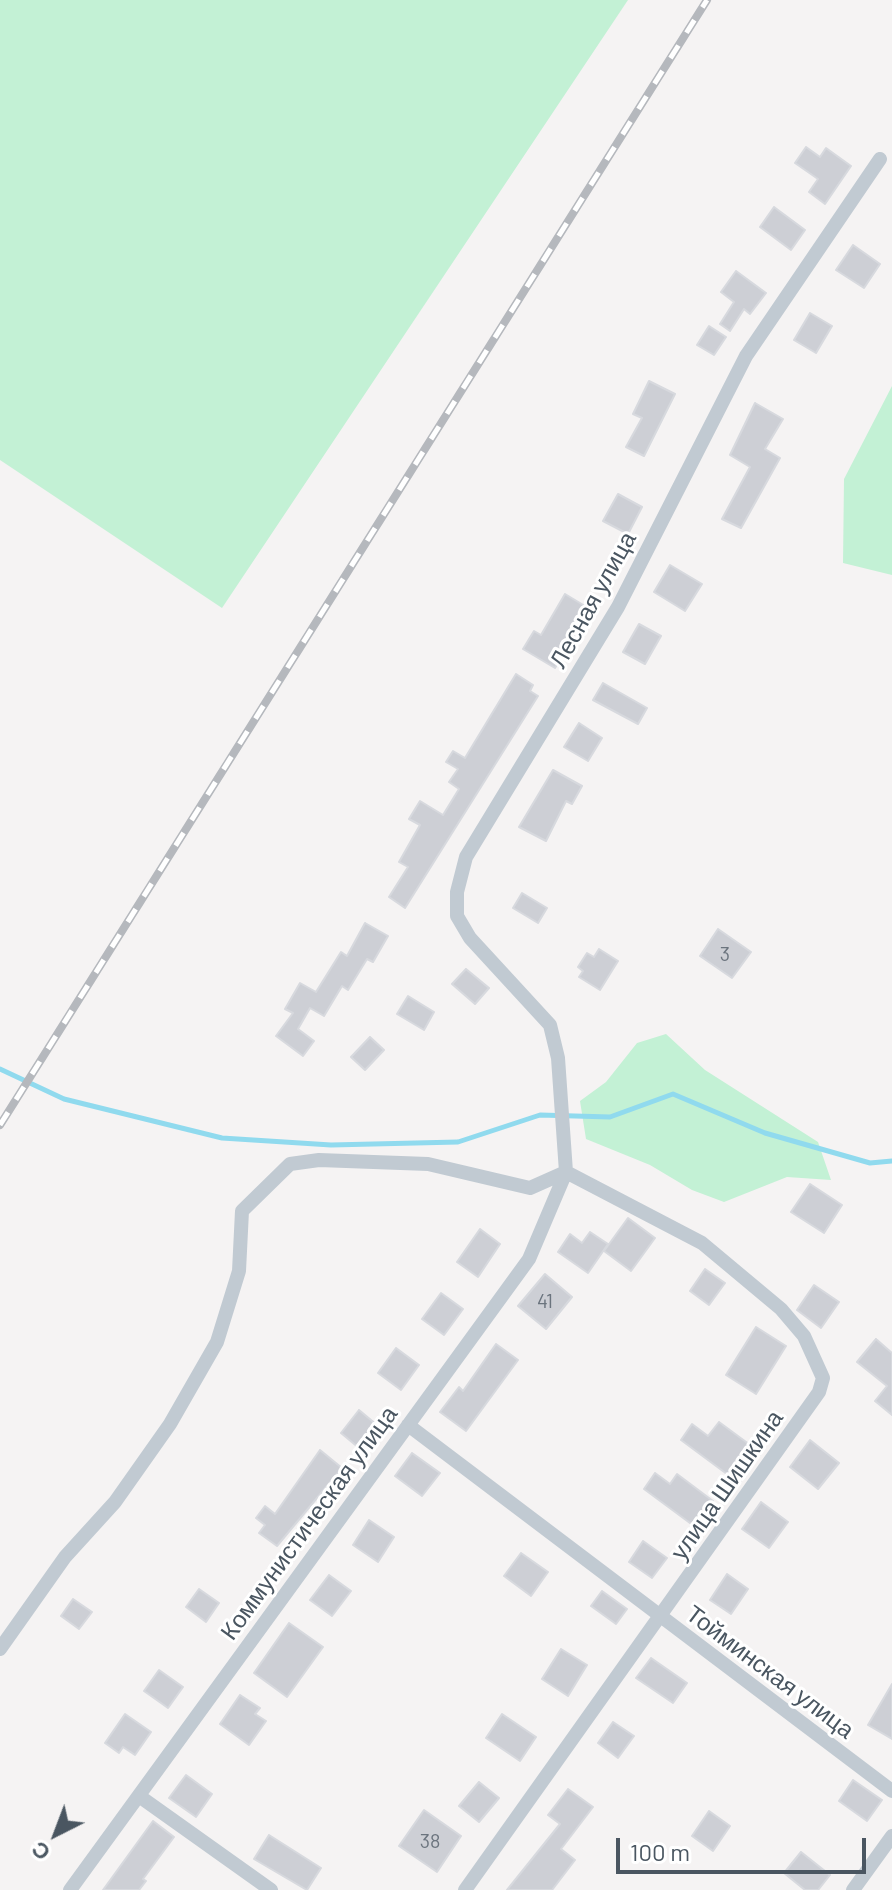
<!DOCTYPE html>
<html>
<head>
<meta charset="utf-8">
<style>
  body { margin:0 }
  #map { position:relative; width:892px; height:1890px; overflow:hidden; background:#f5f3f3; font-family:Barlow,sans-serif }
  canvas { display:block }
  .north { position:absolute; left:16px; top:1794px; width:80px; height:80px; -webkit-text-stroke:6px #fff; paint-order:stroke; rotate:222deg; font-size:22px; font-weight:700; line-height:32px; text-align:center; color:#4a5661 }
  .north::after { content:''; display:block; margin:auto; width:28px; height:36px; background:#4a5661; clip-path:polygon(50% 0,100% 100%,50% 72%,0 100%) }
  .scale { position:absolute; left:616px; top:1838px; width:250px; height:36px; box-sizing:border-box; border:4px solid #4a5661; border-top:0; padding-left:10px; font-size:24px; line-height:28px; white-space:nowrap; color:#4a5661; -webkit-text-stroke:6px #fff; paint-order:stroke }
</style>
</head>
<body>
<div id="map">
<canvas width="892" height="1890"></canvas>
<div class="north">С</div>
<div class="scale">100 m</div>
</div>
<script>
const c = document.querySelector('canvas').getContext('2d');
c.lineJoin = 'round';
function fill(path, color) {
  c.fillStyle = color;
  c.fill(path, 'evenodd');
}
function poly(rows) {
  const path = new Path2D();
  for (const r of rows) {
    path.moveTo(r[0], r[1]);
    for (let i = 2; i < r.length; i += 2) path.lineTo(r[i], r[i + 1]);
  }
  return path;
}
function trace(path, color, width, dash) {
  c.strokeStyle = color;
  c.lineWidth = width;
  c.lineCap = dash ? 'butt' : 'round';
  c.setLineDash(dash || []);
  c.stroke(path);
}
function write(font, color, halo, rows, align = 'center') {
  c.font = font + ' Barlow,sans-serif';
  c.lineWidth = 6;
  c.setLineDash([]);
  c.textBaseline = 'middle';
  c.strokeStyle = halo;
  c.fillStyle = color;
  for (const [text, x, y, turn = 0] of rows) {
    c.save();
    c.translate(x, y);
    c.rotate((+turn || 0) * Math.PI / 180);
    c.textAlign = isNaN(turn) ? turn : align;
    if (halo) c.strokeText(text, 0, 0);
    c.fillText(text, 0, 0);
    c.restore();
  }
}
fill(poly([
  [0,0,628,0,222,608,0,460],
  [892,386,892,575,843,563,844,479],
  [666,1034,705,1070,818,1142,831,1180,787,1177,724,1202,692,1190,650,1165,586,1139,580,1101,606,1082,637,1043]
]), '#c3f1d5');
trace(poly([
  [0,1069,64,1099,222,1138,331,1145,458,1142,540,1115,610,1117,673,1094,765,1133,870,1163,892,1161]
]), '#90daee', 5);
const building = poly([
  [806,147,820,157,826,148,851,166,825,204,809,192,818,179,795,163,806,147],
  [774,207,805,230,791,250,760,227,774,207],
  [853,245,880,264,864,288,836,270,853,245],
  [736,271,766,293,750,314,744,309,730,331,720,324,734,302,721,292,736,271],
  [810,313,832,326,816,353,794,340,810,313],
  [709,326,726,337,714,355,697,345,709,326],
  [649,381,675,394,644,456,626,447,642,418,633,414,649,381],
  [755,403,783,419,765,449,780,458,741,528,722,519,750,467,730,455,755,403],
  [618,494,642,507,628,534,603,521,618,494],
  [670,565,702,584,685,611,654,592,670,565],
  [565,594,590,609,555,668,523,649,534,631,541,635,565,594],
  [639,624,661,636,645,664,623,652,639,624],
  [516,674,533,685,530,691,538,696,405,908,389,897,408,867,399,862,420,825,409,819,420,801,443,815,459,789,449,782,458,769,446,762,453,751,465,758,516,674],
  [603,683,647,708,638,724,593,700,603,683],
  [579,723,602,738,588,761,564,747,579,723],
  [553,770,582,786,572,804,566,801,546,841,519,827,553,770],
  [522,893,547,908,538,923,513,908,522,893],
  [365,923,388,936,373,962,367,959,348,990,342,986,324,1016,310,1008,298,1029,314,1041,303,1056,276,1036,293,1013,285,1009,300,983,316,992,341,952,347,956,365,923],
  [718,929,751,952,732,978,700,956,718,929],
  [599,949,618,961,600,990,579,977,583,971,578,967,587,953,594,957,599,949],
  [466,969,489,988,475,1004,452,984,466,969],
  [408,996,434,1012,424,1030,397,1014,408,996],
  [370,1037,384,1050,365,1070,351,1057,370,1037],
  [810,1184,842,1205,824,1233,791,1212,810,1184],
  [628,1218,655,1238,631,1271,604,1251,628,1218],
  [480,1229,500,1244,478,1277,457,1262,480,1229],
  [590,1232,608,1244,588,1273,558,1252,570,1234,582,1243,590,1232],
  [705,1269,725,1283,709,1305,690,1291,705,1269],
  [545,1274,572,1297,546,1329,518,1306,545,1274],
  [814,1285,839,1302,821,1328,797,1310,814,1285],
  [441,1293,463,1309,444,1335,422,1319,441,1293],
  [756,1327,786,1346,756,1394,726,1375,756,1327],
  [876,1339,892,1353,892,1415,875,1401,887,1386,857,1362,876,1339],
  [496,1344,518,1360,466,1431,440,1412,459,1387,463,1391,496,1344],
  [396,1348,419,1365,401,1390,378,1373,396,1348],
  [359,1410,377,1425,359,1448,341,1433,359,1410],
  [719,1422,761,1453,739,1483,681,1440,692,1424,708,1436,719,1422],
  [810,1440,839,1463,818,1489,790,1467,810,1440],
  [320,1450,342,1468,277,1546,259,1533,265,1525,256,1518,265,1506,275,1514,320,1450],
  [412,1453,440,1473,422,1496,395,1476,412,1453],
  [655,1473,670,1484,677,1474,713,1501,694,1526,644,1489,655,1473],
  [761,1502,788,1522,769,1548,742,1529,761,1502],
  [369,1520,394,1537,378,1562,353,1545,369,1520],
  [643,1541,667,1558,652,1578,629,1562,643,1541],
  [521,1553,548,1572,531,1596,504,1576,521,1553],
  [727,1574,748,1589,731,1614,710,1600,727,1574],
  [329,1575,351,1591,332,1616,310,1600,329,1575],
  [199,1589,219,1603,206,1622,186,1607,199,1589],
  [602,1591,627,1609,616,1624,591,1606,602,1591],
  [73,1599,92,1612,79,1629,61,1616,73,1599],
  [289,1623,323,1647,287,1697,254,1673,289,1623],
  [561,1649,587,1665,568,1696,542,1679,561,1649],
  [651,1658,687,1683,673,1703,636,1678,651,1658],
  [159,1670,183,1687,168,1708,144,1691,159,1670],
  [892,1684,892,1739,868,1725,892,1684],
  [240,1695,260,1708,255,1714,266,1721,249,1745,220,1724,240,1695],
  [125,1714,151,1732,135,1755,123,1747,119,1753,105,1743,125,1714],
  [502,1714,536,1737,520,1761,486,1738,502,1714],
  [613,1722,634,1736,618,1758,598,1743,613,1722],
  [186,1775,212,1794,196,1817,169,1798,186,1775],
  [853,1780,882,1800,867,1821,839,1801,853,1780],
  [479,1782,499,1798,479,1822,459,1806,479,1782],
  [568,1789,593,1807,561,1849,575,1860,552,1890,507,1890,560,1824,548,1815,568,1789],
  [424,1810,461,1836,437,1872,399,1846,424,1810],
  [709,1811,730,1826,713,1851,692,1836,709,1811],
  [153,1821,174,1837,143,1879,146,1881,139,1890,103,1890,153,1821],
  [269,1835,321,1868,307,1890,254,1859,269,1835],
  [801,1852,830,1875,818,1890,805,1890,784,1873,801,1852]
]);
fill(building, '#cdcfd5');
trace(building, '#d7d9de', 2);
trace(poly([
  [408,1425,892,1791],
  [0,1649,65,1557,115,1502,170,1424,217,1342,239,1271,242,1211,290,1164,319,1160,428,1164,530,1188,566,1172],
  [139,1796,271,1890],
  [70,1890,529,1259,566,1172,558,1058,550,1025,470,938,457,916,457,892,466,857,618,607,746,356,880,159],
  [465,1890,819,1392,823,1378,804,1336,781,1309,702,1243,566,1172],
  [853,1890,892,1836]
]), '#c1cad2', 14);
const rail = poly([
  [0,1125,707,0]
]);
trace(rail, '#b5b8bd', 8);
trace(rail, '#fff', 5, [15]);
write('20px', '#6b747e', null, [
  ["3",725,954],
  ["41",545,1301],
  ["38",430,1841]
]);
write('24px', '#4a5661', '#fff', [
  ["Лесная улица",593,600,-61],
  ["улица Шишкина",727,1485,-55],
  ["Коммунистическая улица",309,1523,-54],
  ["Тойминская улица",770,1672,37]
]);
</script>
</body>
</html>
